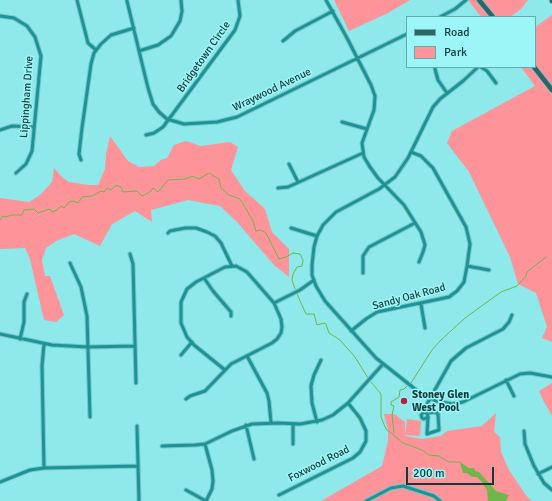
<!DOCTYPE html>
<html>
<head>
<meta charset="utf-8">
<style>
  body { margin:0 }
  #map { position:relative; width:552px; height:501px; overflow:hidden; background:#8fe8e9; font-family:Signika,sans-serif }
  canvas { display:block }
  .legend { position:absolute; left:406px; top:16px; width:130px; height:52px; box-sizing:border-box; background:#9cf6f7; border:1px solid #66abac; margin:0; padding:5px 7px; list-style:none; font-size:12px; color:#143a3b }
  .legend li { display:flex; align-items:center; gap:8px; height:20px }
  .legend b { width:20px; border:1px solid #66abac }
  .scale { position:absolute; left:406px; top:467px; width:88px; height:18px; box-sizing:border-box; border:2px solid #143a3b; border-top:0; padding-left:5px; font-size:12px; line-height:14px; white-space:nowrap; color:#143a3b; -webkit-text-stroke:3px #9cf6f7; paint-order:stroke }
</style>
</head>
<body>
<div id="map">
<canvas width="552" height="501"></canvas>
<ul class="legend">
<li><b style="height:5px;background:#2d6666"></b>Road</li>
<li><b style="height:11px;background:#fc949a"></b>Park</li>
</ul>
<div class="scale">200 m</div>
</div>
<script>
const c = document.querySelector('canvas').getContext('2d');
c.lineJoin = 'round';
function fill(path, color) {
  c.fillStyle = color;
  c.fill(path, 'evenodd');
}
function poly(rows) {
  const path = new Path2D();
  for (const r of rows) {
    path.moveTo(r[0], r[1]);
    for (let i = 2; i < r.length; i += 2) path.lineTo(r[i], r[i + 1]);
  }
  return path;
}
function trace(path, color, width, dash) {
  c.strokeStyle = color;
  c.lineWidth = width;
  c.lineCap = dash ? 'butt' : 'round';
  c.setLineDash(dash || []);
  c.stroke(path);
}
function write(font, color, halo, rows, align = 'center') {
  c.font = font + ' Signika,sans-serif';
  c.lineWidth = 3;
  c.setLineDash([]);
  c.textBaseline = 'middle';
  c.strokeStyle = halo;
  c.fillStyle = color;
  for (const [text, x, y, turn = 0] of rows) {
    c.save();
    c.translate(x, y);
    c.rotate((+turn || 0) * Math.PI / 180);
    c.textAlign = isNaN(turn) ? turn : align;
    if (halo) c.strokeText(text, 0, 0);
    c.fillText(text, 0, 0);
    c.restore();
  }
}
fill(poly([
  [334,0,410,0,388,13,349,31],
  [468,0,528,0,521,9,510,17,481,17],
  [552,15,552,342,542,338,547,327,536,293,518,284,510,257,469,172,447,143,452,131,535,86,521,67,535,67,535,27],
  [110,136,128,161,139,167,154,166,161,160,167,158,174,145,186,141,201,146,230,142,238,147,231,170,245,191,265,209,272,232,289,249,289,277,274,265,237,222,220,206,188,200,151,210,152,222,135,211,112,224,100,246,74,234,56,241,46,248,42,260,45,276,50,276,64,315,56,322,44,320,30,259,25,248,0,249,0,198,29,202,40,195,52,182,54,168,62,177,69,182,88,185,98,185,105,169,106,154],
  [552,383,552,416,544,402,539,391],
  [496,413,494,432,500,437,501,452,509,470,527,497,532,501,321,501,382,466,388,441,388,430,384,414,394,414,405,422,405,436,422,439,441,436,447,431,482,426],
  [407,419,421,421,420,436,405,435]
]), '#fc949a');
fill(poly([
  [460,462,469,468,474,468,475,471,479,472,496,491,509,495,506,501,488,501,487,490,481,481,477,477,472,477,467,473,463,473]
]), '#6fb64c');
trace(poly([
  [0,220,3,216,6,217,11,215,22,215,24,210,34,209,38,213,50,209,52,212,57,210,61,206,64,208,69,202,73,201,78,203,82,197,92,196,101,191,104,192,107,188,111,190,116,185,121,187,123,192,137,191,142,196,150,192,153,188,158,192,168,180,186,179,192,176,199,179,209,173,219,179,221,188,229,195,240,199,253,221,256,231,261,230,266,233,279,259,286,257,293,253,300,254,303,260,302,266,297,267,293,274,292,280,295,289],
  [297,294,306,314,314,314,317,325,324,323,326,324,329,333,340,340,355,357,368,378],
  [371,382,381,394,381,417,386,429,403,443,422,450,429,455,439,456,449,462,460,462],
  [411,383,432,350,440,341,465,318,501,292,517,286,526,276,527,272,546,257],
  [394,433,392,415,394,406,391,405,391,402,399,397,400,390,404,389,407,386]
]), '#6fb64c', 1);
const street = poly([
  [77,0,88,43,96,50],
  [326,0,347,38,371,85,375,96,374,110,362,143,364,157,370,167,378,178,404,205,421,232,425,245,423,252,419,262],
  [127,1,148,88,153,104,159,112,167,119,184,124,217,122,237,117,407,34],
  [0,16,14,18,27,26,35,37,41,56,32,151,26,164,16,173],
  [440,17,455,9,466,0],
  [283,41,295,31,333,11],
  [139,51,158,45,171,36,180,21,182,11,181,0],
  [478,67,463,81,440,99,433,107,408,158,395,177,379,189,336,212,323,225,317,236,314,247,312,265,312,275,316,286,325,301,376,358,420,393,436,401,452,404,463,402,520,374,530,373,552,377],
  [481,67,487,71,496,83],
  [435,69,438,80,447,93],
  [342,122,367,129],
  [0,130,12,126,33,127],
  [146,135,154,133,163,127,235,30,240,16,238,0],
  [81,160,79,154,82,128,91,64,94,53,101,44,111,35,134,28],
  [289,164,298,182],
  [278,188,288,187,363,153],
  [291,228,317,236],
  [168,233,170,231,185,228,196,228,207,232,215,236,221,243,232,266],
  [130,254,133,264,136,383],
  [70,263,81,287,87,316,90,417],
  [467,266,489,270],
  [363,273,363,256,369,247,415,223],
  [204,278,213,291,231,312,231,316],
  [274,303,300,290,314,280],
  [421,304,425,328],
  [351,331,366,319,377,312,449,297,457,291,464,282,467,266,470,244,466,227,433,168,421,156,411,152],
  [0,334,52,345,88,347,135,346],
  [20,339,24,322,24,302,27,294],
  [44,344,42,366,44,468],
  [181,355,192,342],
  [247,356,267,393,269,401,271,423],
  [506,380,514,396],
  [186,399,190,396,205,391,231,364,272,343,277,339,281,333,282,327,281,319,274,303,247,272,236,266,225,267,196,282,187,289,181,302,181,323,187,337,194,345,225,370],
  [428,417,427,434,439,430,438,414,435,412,427,413,428,417,424,419,422,418,421,415,424,412,427,413,427,404,451,361,466,348,503,329,509,322,512,315],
  [317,422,312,403,311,386,314,375,321,360],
  [293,424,293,444],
  [246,425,254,459],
  [137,426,139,501],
  [524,431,525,444,534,466,544,483,552,490],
  [205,444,212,470,213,481,212,489,206,501],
  [162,446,195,445,205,444,232,431,252,424,278,423,300,424,322,420,333,415,348,403,383,364],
  [538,474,552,467],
  [0,482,30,470,44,468,138,466],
  [186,490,206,501],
  [279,495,353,458,360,452,366,441,366,431,360,418,348,403],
  [366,501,391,488,403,486,434,496,440,501]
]);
const secondary = poly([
  [479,0,493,17],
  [552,0,552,1],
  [534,67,552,90]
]);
trace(street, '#76c5c6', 5);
trace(secondary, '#76c5c6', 6);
trace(street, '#1c9496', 3);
trace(secondary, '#2d6666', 4.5);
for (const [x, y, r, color] of [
  [404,401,4,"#b4223f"]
]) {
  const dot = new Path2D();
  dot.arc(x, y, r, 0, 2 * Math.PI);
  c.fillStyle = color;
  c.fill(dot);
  trace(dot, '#9cf6f7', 1.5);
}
write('11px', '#143a3b', '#9cf6f7', [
  ["Bridgetown Circle",204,57,-55],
  ["Wraywood Avenue",272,90,-26],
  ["Lippingham Drive",27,97,-86],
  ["Sandy Oak Road",409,297,-15],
  ["Foxwood Road",319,464,-27]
]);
write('bold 11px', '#143a3b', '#9cf6f7', [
  ["Stoney Glen",412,395],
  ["West Pool",412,408]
], 'left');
</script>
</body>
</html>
